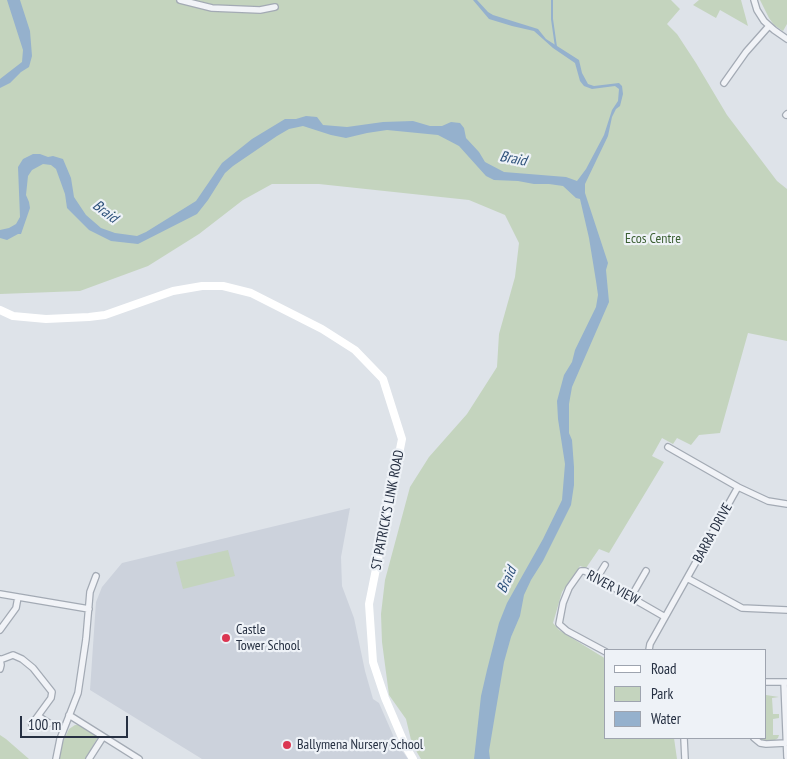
<!DOCTYPE html>
<html>
<head>
<meta charset="utf-8">
<style>
  body { margin:0 }
  #map { position:relative; width:787px; height:759px; overflow:hidden; background:#dee3e9; font-family:"PT Sans Narrow",sans-serif }
  canvas { display:block }
  .legend { position:absolute; left:604px; top:649px; width:162px; height:90px; box-sizing:border-box; background:#eef2f7; border:1px solid #9ea4af; margin:0; padding:6px 9px; list-style:none; font-size:15px; color:#263042 }
  .legend li { display:flex; align-items:center; gap:10px; height:25px }
  .legend b { width:25px; border:1px solid #9ea4af }
  .scale { position:absolute; left:20px; top:716px; width:108px; height:22px; box-sizing:border-box; border:2px solid #263042; border-top:0; padding-left:6px; font-size:15px; line-height:18px; white-space:nowrap; color:#263042; -webkit-text-stroke:4px #eef2f7; paint-order:stroke }
</style>
</head>
<body>
<div id="map">
<canvas width="787" height="759"></canvas>
<ul class="legend">
<li><b style="height:6px;background:#fff"></b>Road</li>
<li><b style="height:14px;background:#c4d4be"></b>Park</li>
<li><b style="height:14px;background:#95b1cd"></b>Water</li>
</ul>
<div class="scale">100 m</div>
</div>
<script>
const c = document.querySelector('canvas').getContext('2d');
c.lineJoin = 'round';
function fill(path, color) {
  c.fillStyle = color;
  c.fill(path, 'evenodd');
}
function poly(rows) {
  const path = new Path2D();
  for (const r of rows) {
    path.moveTo(r[0], r[1]);
    for (let i = 2; i < r.length; i += 2) path.lineTo(r[i], r[i + 1]);
  }
  return path;
}
function trace(path, color, width, dash) {
  c.strokeStyle = color;
  c.lineWidth = width;
  c.lineCap = dash ? 'butt' : 'round';
  c.setLineDash(dash || []);
  c.stroke(path);
}
function write(font, color, halo, rows, align = 'center') {
  c.font = font + ' "PT Sans Narrow",sans-serif';
  c.lineWidth = 4.5;
  c.setLineDash([]);
  c.textBaseline = 'middle';
  c.strokeStyle = halo;
  c.fillStyle = color;
  for (const [text, x, y, turn = 0] of rows) {
    c.save();
    c.translate(x, y);
    c.rotate((+turn || 0) * Math.PI / 180);
    c.textAlign = isNaN(turn) ? turn : align;
    if (halo) c.strokeText(text, 0, 0);
    c.fillText(text, 0, 0);
    c.restore();
  }
}
fill(poly([
  [350,508,341,557,342,586,354,618,365,671,373,699,379,703,396,742,408,759,202,759,90,690,96,602,102,587,122,563]
]), '#ccd2dc');
fill(poly([
  [0,0,671,0,680,9,667,24,677,34,696,63,727,115,777,181,787,189,787,341,748,333,720,433,699,435,691,445,677,438,673,444,662,438,652,456,664,462,609,553,599,549,586,568,580,566,578,569,562,592,553,623,559,630,606,659,606,738,674,738,677,759,421,759,412,744,406,719,389,695,382,642,381,614,385,580,410,487,429,457,467,414,497,367,499,334,515,277,519,243,505,215,469,200,319,184,272,184,243,200,199,234,148,266,80,291,0,294],
  [699,0,741,0,748,26,720,10,716,18,693,5],
  [760,0,787,0,787,24,783,31,774,25,769,18],
  [228,550,235,576,183,589,176,562],
  [766,695,779,697,772,698,773,714,779,714,779,718,773,719,773,735,779,735,778,738,775,740,762,740,759,738,766,738],
  [75,725,79,725,98,737,85,759,59,759,62,744,69,729],
  [0,735,6,739,29,759,0,759]
]), '#c4d4be');
fill(poly([
  [7,0,20,0,30,31,32,56,29,67,21,72,10,83,0,88,0,79,22,62,23,50],
  [473,0,477,0,488,12,493,15,538,29,546,39,579,60,582,73,588,84,594,86,619,83,622,86,623,94,620,106,616,109,612,117,608,136,585,184,585,193,608,263,606,270,609,302,572,387,569,404,569,433,572,440,574,467,574,485,571,505,543,561,531,580,524,595,520,616,511,637,504,662,495,715,489,751,490,759,474,759,481,696,487,670,499,623,507,603,543,539,562,500,565,464,558,419,557,401,564,375,572,362,575,350,596,307,598,295,596,281,589,238,580,199,576,198,563,186,549,184,534,184,518,181,494,180,486,176,459,146,438,135,387,130,367,133,346,138,331,135,303,126,289,129,277,136,233,166,225,173,208,200,197,214,138,244,111,241,89,230,67,208,65,194,56,169,51,165,43,164,32,170,28,176,26,195,29,202,30,208,21,234,18,234,7,240,0,238,0,230,9,228,16,224,20,217,18,167,23,159,33,154,40,154,48,157,53,156,63,159,71,178,74,197,86,215,101,228,115,233,137,236,146,232,196,201,222,163,252,139,285,119,296,119,306,116,317,117,323,125,347,127,383,122,413,121,430,126,442,126,451,122,460,123,464,128,466,138,479,152,485,162,504,172,566,177,577,181,586,169,604,135,612,110,618,101,619,89,615,86,592,89,584,86,580,81,575,63,553,48,534,31,512,26,489,19]
]), '#95b1cd');
trace(poly([
  [552,0,552,19,556,47]
]), '#95b1cd', 2);
const street = poly([
  [180,0,212,8,260,10,275,7],
  [754,0,757,10,764,21,774,30,787,39],
  [724,83,746,52,769,26],
  [786,115,787,114],
  [738,487,768,501,787,504],
  [597,578,605,565],
  [687,578,742,608,787,610],
  [0,594,89,609],
  [631,597,646,571],
  [0,630,16,608,18,597],
  [649,650,650,644,738,487,668,447],
  [606,652,567,631,559,624,563,603,569,588,581,571,585,571,665,617],
  [0,659,1,665,0,669],
  [0,660,13,655,22,659,33,668,52,692,51,698,32,724],
  [766,682,787,682],
  [784,682,787,757],
  [69,715,139,759],
  [38,716,49,723],
  [684,738,685,759],
  [754,738,760,743,766,744,786,743],
  [56,759,60,739,78,693,86,639,90,592,96,576],
  [89,759,103,737]
]);
trace(street, '#a3aab4', 8);
trace(street, '#f1f3f7', 5.5);
trace(poly([
  [0,310,13,316,46,319,89,317,105,315,173,291,202,286,223,286,251,293,322,329,355,350,383,379,402,439,369,604,373,662,385,698,406,747,413,759]
]), '#fff', 8);
for (const [x, y, r, color] of [
  [226,638,5,"#db3652"],
  [287,745,5,"#db3652"]
]) {
  const dot = new Path2D();
  dot.arc(x, y, r, 0, 2 * Math.PI);
  c.fillStyle = color;
  c.fill(dot);
  trace(dot, '#eef2f7', 2);
}
write('14px', '#3b5f32', '#eef2f7', [
  ["Ecos Centre",653,239]
]);
write('14px', '#263042', '#eef2f7', [
  ["ST PATRICK’S LINK ROAD",388,510,-79],
  ["BARRA DRIVE",713,533,-61],
  ["RIVER VIEW",613,588,28]
]);
write('14px', '#263042', '#eef2f7', [
  ["Castle",236,630],
  ["Tower School",236,646],
  ["Ballymena Nursery School",297,745]
], 'left');
write('italic 15px', '#2c507a', '#eef2f7', [
  ["Braid",513,159,11],
  ["Braid",105,212,37],
  ["Braid",507,580,-65]
]);
</script>
</body>
</html>
